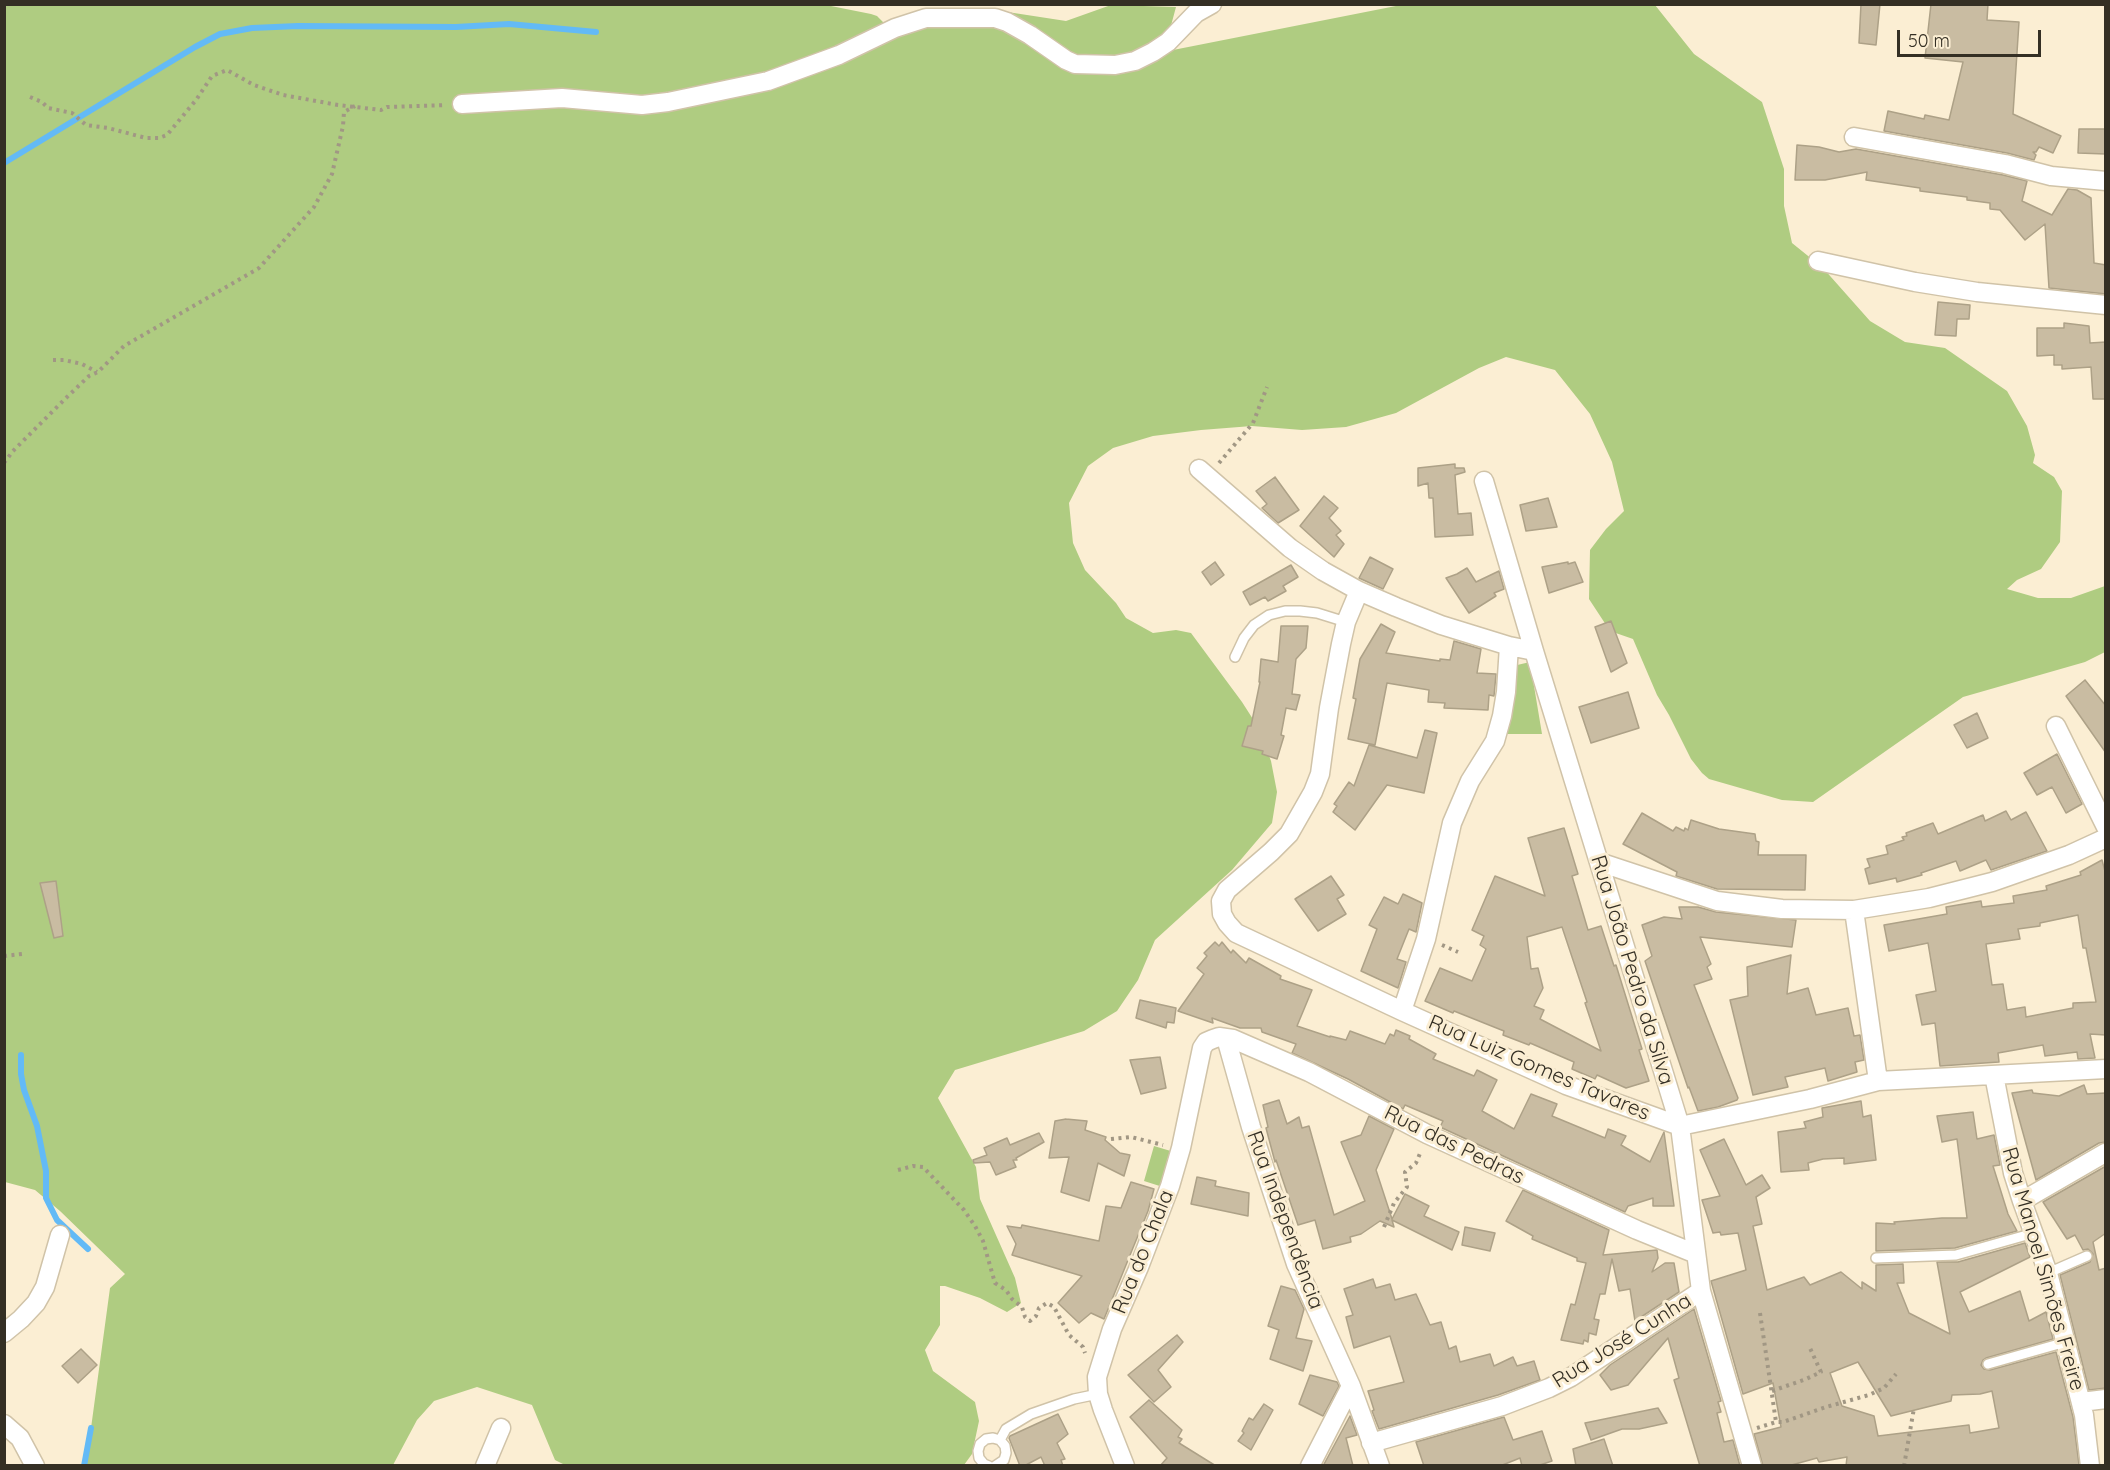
<!DOCTYPE html>
<html>
<head>
<meta charset="utf-8">
<style>
  body { margin:0 }
  #map { position:relative; width:2110px; height:1470px; overflow:hidden; background:#fbeed3; font-family:Quicksand,sans-serif }
  canvas { display:block }
  .frame { position:absolute; inset:0; border:6px solid #342f24; pointer-events:none }
  .scale { position:absolute; left:1897px; top:30px; width:144px; height:27px; box-sizing:border-box; border:3px solid #342f24; border-top:0; padding-left:8px; font-size:18px; line-height:21px; white-space:nowrap; color:#342f24; -webkit-text-stroke:4px #fbeed3; paint-order:stroke }
</style>
</head>
<body>
<div id="map">
<canvas width="2110" height="1470"></canvas>
<div class="frame"></div>
<div class="scale">50 m</div>
</div>
<script>
const c = document.querySelector('canvas').getContext('2d');
c.lineJoin = 'round';
function fill(path, color) {
  c.fillStyle = color;
  c.fill(path, 'evenodd');
}
function poly(rows) {
  const path = new Path2D();
  for (const r of rows) {
    path.moveTo(r[0], r[1]);
    for (let i = 2; i < r.length; i += 2) path.lineTo(r[i], r[i + 1]);
  }
  return path;
}
function trace(path, color, width, dash) {
  c.strokeStyle = color;
  c.lineWidth = width;
  c.lineCap = dash ? 'butt' : 'round';
  c.setLineDash(dash || []);
  c.stroke(path);
}
function write(font, color, halo, rows, align = 'center') {
  c.font = font + ' Quicksand,sans-serif';
  c.lineWidth = 6;
  c.setLineDash([]);
  c.textBaseline = 'middle';
  c.strokeStyle = halo;
  c.fillStyle = color;
  for (const [text, x, y, turn = 0] of rows) {
    c.save();
    c.translate(x, y);
    c.rotate((+turn || 0) * Math.PI / 180);
    c.textAlign = isNaN(turn) ? turn : align;
    if (halo) c.strokeText(text, 0, 0);
    c.fillText(text, 0, 0);
    c.restore();
  }
}
fill(poly([
  [821,4,871,14,877,16,888,27,1001,11,1066,21,1111,5,1176,7,1169,33,1173,50,1401,5,1655,5,1694,54,1762,102,1784,169,1784,206,1792,243,1823,268,1870,321,1905,342,1945,348,2007,391,2027,426,2035,455,2033,463,2054,477,2062,491,2060,542,2041,569,2017,580,2007,589,2038,598,2071,598,2105,586,2105,652,2085,662,1963,697,1813,802,1782,800,1709,779,1702,773,1691,759,1669,715,1657,695,1633,639,1610,631,1589,599,1590,550,1606,529,1624,511,1612,462,1590,414,1555,370,1506,357,1479,368,1396,413,1346,427,1302,430,1252,426,1201,430,1153,436,1113,448,1088,466,1069,503,1073,543,1085,570,1116,603,1126,618,1153,633,1176,630,1191,633,1242,702,1258,727,1271,761,1277,792,1272,823,1232,870,1155,940,1138,980,1117,1011,1084,1031,955,1070,938,1098,976,1167,980,1199,1015,1278,1021,1303,1007,1312,980,1298,945,1286,940,1286,940,1325,925,1350,933,1371,975,1402,979,1421,972,1454,964,1465,565,1465,555,1460,532,1405,477,1387,434,1401,417,1420,393,1465,86,1465,110,1288,125,1274,60,1211,35,1190,5,1182,4,5],
  [1530,662,1542,734,1506,734,1513,666],
  [1154,1146,1174,1152,1166,1188,1144,1181]
]), '#afcc81');
trace(poly([
  [4,163,195,47,220,34,252,28,298,26,456,27,509,24,596,32],
  [21,1055,21,1074,24,1090,37,1126,46,1171,46,1198,57,1220,88,1249],
  [84,1466,91,1428]
]), '#63baf6', 6);
const building = poly([
  [1861,4,1880,4,1876,45,1859,43,1861,4],
  [1931,4,1988,4,1987,20,2019,22,2013,114,2061,136,2053,153,2039,147,2036,152,2033,152,2036,155,2034,160,2007,153,1884,131,1888,111,1924,119,1925,115,1949,120,1963,62,1925,58,1931,4],
  [2079,129,2106,129,2106,154,2078,153,2079,129],
  [1797,145,1819,147,1839,152,1856,149,2003,175,2027,181,2022,201,2052,215,2068,189,2077,190,2091,198,2094,263,2106,265,2106,294,2049,288,2045,224,2025,240,2000,210,1990,209,1990,203,1967,200,1967,197,1920,191,1920,188,1866,180,1867,172,1825,180,1795,180,1797,145],
  [1938,302,1970,305,1969,319,1957,319,1956,336,1935,335,1938,302],
  [2064,323,2089,326,2090,343,2106,342,2106,399,2093,399,2091,367,2062,369,2062,365,2054,365,2054,355,2037,356,2037,328,2064,328,2064,323],
  [1455,464,1455,468,1464,468,1465,472,1455,475,1458,514,1471,513,1473,535,1435,537,1433,498,1429,498,1428,483,1418,486,1418,468,1455,464],
  [1275,477,1299,510,1278,523,1262,508,1267,504,1256,491,1275,477],
  [1324,496,1338,508,1329,518,1341,531,1336,535,1344,544,1334,557,1300,526,1324,496],
  [1548,498,1557,527,1526,531,1520,505,1548,498],
  [1370,557,1393,569,1383,589,1359,578,1370,557],
  [1215,562,1224,575,1211,585,1202,572,1215,562],
  [1568,562,1568,564,1575,562,1583,582,1549,593,1542,567,1568,562],
  [1291,565,1298,577,1283,586,1286,591,1268,601,1265,597,1250,605,1243,592,1291,565],
  [1467,568,1476,582,1499,571,1504,589,1494,593,1496,596,1469,613,1446,578,1457,574,1467,568],
  [1611,621,1627,663,1611,672,1595,627,1611,621],
  [1381,624,1395,632,1386,653,1440,661,1440,659,1450,660,1454,641,1481,649,1477,673,1496,674,1494,696,1489,695,1488,710,1444,708,1445,703,1428,702,1429,690,1387,683,1375,745,1348,739,1356,699,1353,698,1360,659,1381,624],
  [1281,626,1308,626,1306,648,1296,659,1292,694,1300,695,1296,710,1286,708,1281,735,1284,736,1277,759,1262,754,1263,751,1242,746,1248,726,1251,726,1260,682,1259,682,1261,659,1278,662,1281,626],
  [2085,680,2106,706,2106,753,2066,696,2085,680],
  [1628,692,1639,728,1591,743,1579,707,1628,692],
  [1977,713,1988,738,1967,748,1954,725,1977,713],
  [1425,730,1437,733,1424,793,1387,785,1355,830,1333,812,1337,806,1334,804,1349,782,1354,786,1369,745,1417,758,1425,730],
  [2057,754,2082,804,2066,813,2052,787,2037,795,2024,773,2057,754],
  [2006,811,2011,820,2026,812,2047,851,1991,870,1986,860,1960,871,1956,861,1921,873,1922,875,1897,882,1896,878,1869,884,1865,869,1870,867,1867,859,1888,854,1886,846,1904,840,1902,837,1907,836,1906,833,1933,823,1938,834,1983,815,1985,821,2006,811],
  [1642,813,1673,831,1676,827,1684,831,1685,828,1688,830,1691,820,1719,829,1755,834,1756,841,1759,842,1758,855,1806,855,1805,890,1717,889,1676,876,1677,872,1623,844,1642,813],
  [1564,828,1578,874,1572,876,1588,930,1601,926,1614,966,1616,965,1642,1049,1639,1050,1649,1081,1626,1088,1597,1075,1595,1079,1572,1069,1574,1062,1530,1043,1529,1045,1503,1035,1504,1031,1454,1011,1453,1013,1425,1001,1440,968,1472,981,1486,949,1480,945,1484,936,1472,930,1495,876,1545,896,1528,838,1564,828],
  [1562,927,1587,1002,1585,1003,1601,1051,1540,1019,1544,1010,1534,1006,1543,988,1538,968,1531,969,1527,937,1562,927],
  [2102,860,2106,875,2106,1035,2090,1034,2095,1058,2078,1059,2077,1052,2045,1056,2043,1045,1998,1053,1999,1062,1940,1066,1935,1023,1922,1025,1916,995,1936,991,1928,943,1889,951,1884,925,1947,914,1946,907,1981,901,1982,907,2014,903,2013,896,2047,890,2046,886,2081,875,2080,872,2102,860],
  [2078,915,2083,948,2086,948,2096,1002,2073,1003,2073,1008,2026,1017,2025,1007,2007,1010,2003,984,1992,985,1986,944,2020,939,2018,929,2040,926,2040,923,2078,915],
  [1331,876,1344,895,1337,899,1346,914,1318,931,1295,899,1331,876],
  [56,881,63,936,54,938,40,883,56,881],
  [1403,894,1422,903,1416,932,1409,929,1397,959,1406,962,1398,988,1361,971,1377,929,1369,925,1384,897,1398,904,1403,894],
  [1679,907,1698,907,1716,912,1796,920,1792,947,1700,937,1711,964,1707,967,1712,979,1694,985,1738,1098,1737,1100,1718,1107,1698,1111,1689,1087,1688,1088,1645,961,1652,956,1642,925,1664,917,1682,919,1679,907],
  [1215,942,1219,946,1222,942,1231,953,1233,950,1246,963,1249,958,1281,976,1280,979,1312,990,1297,1026,1330,1037,1330,1036,1346,1040,1350,1031,1385,1044,1390,1034,1394,1036,1396,1030,1410,1036,1409,1039,1436,1054,1433,1059,1474,1076,1477,1070,1497,1080,1482,1111,1514,1129,1531,1094,1557,1104,1552,1116,1605,1138,1608,1129,1626,1136,1621,1145,1650,1162,1664,1132,1674,1206,1653,1206,1653,1198,1628,1206,1625,1212,1440,1127,1443,1121,1405,1105,1403,1109,1348,1079,1292,1053,1296,1044,1262,1032,1261,1028,1240,1028,1212,1018,1213,1023,1178,1011,1204,974,1197,968,1207,956,1204,953,1215,942],
  [1791,955,1787,994,1808,988,1816,1015,1848,1008,1854,1036,1860,1035,1864,1060,1855,1062,1857,1072,1828,1081,1825,1068,1785,1077,1788,1087,1753,1095,1730,1000,1748,996,1747,967,1791,955],
  [1140,1000,1176,1008,1174,1023,1167,1022,1166,1028,1136,1018,1140,1000],
  [1160,1057,1166,1088,1141,1094,1130,1060,1160,1057],
  [2084,1085,2087,1094,2106,1093,2106,1142,2099,1143,2036,1180,2012,1093,2032,1090,2033,1093,2059,1096,2084,1085],
  [1279,1100,1287,1124,1299,1117,1302,1128,1309,1126,1334,1215,1365,1201,1341,1142,1361,1135,1369,1116,1394,1129,1376,1170,1392,1219,1405,1194,1429,1206,1424,1216,1459,1232,1452,1250,1392,1220,1394,1227,1380,1221,1361,1234,1350,1237,1351,1242,1323,1249,1315,1220,1298,1225,1276,1160,1275,1162,1266,1128,1268,1127,1263,1105,1279,1100],
  [1861,1101,1863,1117,1871,1115,1876,1160,1844,1164,1844,1158,1823,1159,1808,1163,1809,1170,1781,1172,1778,1132,1806,1128,1804,1122,1823,1117,1822,1108,1861,1101],
  [1973,1112,1977,1139,1994,1135,2000,1165,1993,1166,2008,1214,2017,1231,1955,1248,1876,1251,1876,1223,1895,1224,1894,1222,1942,1218,1967,1218,1957,1139,1942,1142,1937,1116,1973,1112],
  [1066,1119,1087,1121,1085,1130,1106,1137,1105,1140,1120,1153,1130,1155,1124,1176,1098,1163,1089,1201,1061,1192,1069,1157,1049,1158,1055,1121,1066,1119],
  [1039,1133,1044,1142,1016,1158,1017,1160,1013,1160,1016,1167,996,1175,990,1162,974,1163,973,1160,987,1155,984,1148,1007,1138,1010,1145,1039,1133],
  [1724,1139,1746,1185,1762,1175,1770,1188,1756,1197,1762,1224,1753,1226,1767,1290,1804,1277,1810,1285,1841,1272,1862,1289,1862,1282,1876,1291,1876,1265,1903,1264,1904,1283,1897,1283,1909,1313,1950,1334,1937,1262,1958,1262,2025,1243,2030,1257,1960,1292,1969,1312,2020,1291,2029,1321,2046,1312,2053,1339,1986,1358,1983,1360,1981,1365,1984,1369,1990,1370,2056,1352,2073,1417,2079,1465,1846,1466,1847,1457,1819,1462,1817,1458,1788,1466,1763,1466,1754,1434,1781,1427,1773,1383,1743,1394,1711,1281,1746,1270,1738,1233,1721,1235,1720,1232,1713,1233,1702,1200,1720,1196,1700,1150,1724,1139],
  [1858,1362,1891,1416,1951,1401,1952,1395,1980,1394,1992,1391,1999,1428,1970,1433,1969,1425,1878,1436,1874,1416,1842,1406,1830,1373,1858,1362],
  [2106,1166,2106,1233,2093,1242,2099,1270,2106,1268,2106,1388,2089,1390,2060,1275,2090,1262,2093,1254,2088,1249,2083,1250,2075,1235,2067,1239,2043,1202,2106,1166],
  [1197,1177,1216,1181,1215,1186,1249,1193,1248,1216,1191,1204,1197,1177],
  [1131,1182,1154,1189,1148,1211,1104,1319,1091,1313,1079,1323,1058,1303,1082,1276,1012,1255,1016,1244,1007,1226,1021,1228,1022,1225,1099,1241,1106,1206,1121,1208,1131,1182],
  [1523,1190,1609,1230,1603,1255,1657,1250,1658,1258,1652,1272,1665,1263,1674,1263,1679,1292,1635,1321,1630,1289,1619,1291,1612,1259,1605,1294,1600,1294,1594,1319,1599,1320,1596,1335,1589,1333,1588,1342,1584,1340,1583,1344,1561,1340,1571,1304,1575,1305,1586,1263,1577,1261,1577,1258,1532,1239,1533,1236,1506,1221,1523,1190],
  [1465,1227,1495,1233,1490,1251,1462,1245,1465,1227],
  [1373,1279,1376,1288,1390,1284,1395,1300,1416,1294,1430,1325,1441,1322,1449,1349,1456,1346,1460,1362,1490,1354,1494,1366,1513,1357,1517,1366,1534,1361,1540,1380,1498,1395,1379,1429,1372,1411,1374,1410,1368,1391,1404,1382,1390,1336,1354,1348,1346,1317,1353,1315,1344,1289,1373,1279],
  [1281,1286,1295,1290,1304,1309,1296,1338,1312,1341,1303,1371,1270,1359,1279,1330,1268,1326,1281,1286],
  [1694,1309,1721,1401,1718,1402,1721,1412,1717,1413,1724,1442,1733,1440,1740,1466,1700,1466,1674,1380,1679,1378,1668,1338,1628,1385,1611,1390,1600,1375,1610,1365,1694,1309],
  [1177,1335,1183,1342,1158,1370,1171,1387,1154,1402,1128,1375,1177,1335],
  [81,1349,97,1365,78,1383,62,1366,81,1349],
  [1310,1375,1337,1382,1339,1386,1323,1416,1299,1404,1310,1375],
  [1149,1400,1182,1430,1178,1437,1182,1439,1179,1443,1216,1466,1160,1466,1167,1458,1130,1417,1149,1400],
  [1264,1404,1273,1410,1251,1450,1238,1441,1244,1433,1242,1431,1249,1418,1253,1420,1264,1404],
  [1658,1408,1667,1423,1639,1429,1622,1429,1591,1440,1585,1423,1658,1408],
  [1058,1414,1068,1434,1057,1443,1065,1459,1061,1460,1063,1466,1045,1466,1041,1457,1024,1466,1020,1466,1009,1438,1010,1436,1058,1414],
  [1350,1416,1357,1435,1346,1438,1353,1466,1323,1466,1350,1416],
  [1504,1417,1513,1440,1542,1431,1552,1461,1537,1466,1522,1466,1520,1458,1500,1466,1424,1466,1416,1442,1504,1417],
  [1604,1439,1613,1466,1576,1466,1573,1449,1604,1439]
]);
fill(building, '#c9bca2');
trace(building, '#ada187', 1.5);
const lane = poly([
  [1235,657,1244,638,1254,625,1269,615,1285,611,1300,611,1317,613,1346,622],
  [1876,1258,1956,1255,2034,1233],
  [2048,1273,2087,1256],
  [1988,1364,2066,1342],
  [1000,1440,1006,1429,1031,1414,1074,1399,1098,1394],
  [989,1466,984,1464,979,1458,978,1451,980,1444,986,1439,993,1438,1000,1440,1005,1446,1006,1453,1004,1460,995,1466]
]);
const street = poly([
  [462,104,562,98,642,105,668,102,768,81,839,55,895,28,926,18,995,18,1007,22,1030,35,1066,60,1075,64,1115,65,1135,61,1153,52,1168,42,1196,13,1212,4],
  [1854,137,2005,164,2051,176,2106,181],
  [1818,261,1915,282,1977,292,2106,305],
  [1199,469,1290,548,1323,571,1359,591,1396,607,1441,625,1509,646],
  [1484,481,1534,651,1680,1126,1701,1291,1752,1466],
  [1359,591,1346,622,1341,644,1329,708,1320,774,1313,792,1289,834,1271,852,1227,890,1221,901,1222,914,1227,923,1236,933,1402,1011,1566,1085,1680,1126,1810,1099,1878,1081,2106,1069],
  [2056,726,2106,827],
  [1599,862,1717,901,1782,909,1854,910,1929,898,1992,882,2069,855,2106,838],
  [1854,910,1878,1081],
  [1402,1011,1426,939,1452,823,1470,781,1495,741,1502,716,1506,692,1509,646,1534,651],
  [1226,1038,1251,1127,1296,1264,1351,1386,1380,1466],
  [1994,1075,2013,1173,2022,1201,2048,1273,2084,1415,2090,1466],
  [2022,1201,2105,1153],
  [4,1333,21,1319,36,1303,45,1287,60,1235],
  [2081,1402,2106,1399],
  [4,1424,20,1438,35,1466],
  [1371,1443,1502,1406,1549,1388,1571,1377,1701,1291],
  [485,1466,501,1428],
  [1125,1466,1103,1410,1098,1394,1097,1377,1112,1329,1139,1267,1170,1186,1181,1148,1202,1048,1206,1042,1213,1039,1219,1037,1233,1039,1309,1072,1427,1134,1637,1230,1696,1254],
  [1310,1466,1351,1386]
]);
trace(lane, '#d0c3a8', 12);
trace(street, '#d0c3a8', 21);
trace(poly([
  [30,97,42,102,48,108,72,113,86,125,108,128,146,138,159,138,167,135,196,100,212,76,227,70,254,85,283,95,338,105,381,110,387,107,446,105],
  [53,360,64,360,82,364,97,372],
  [4,463,13,451,67,397,89,376,98,372,124,346,259,268,314,207,332,174,343,126,344,112,355,106],
  [1219,463,1253,423,1267,387],
  [1442,945,1458,952],
  [4,956,22,954],
  [1111,1139,1131,1137,1163,1145],
  [898,1170,913,1166,923,1167,964,1210,975,1226,983,1241,995,1283,1006,1290,1012,1299,1022,1307,1025,1317,1030,1321,1036,1316,1039,1308,1047,1303,1054,1307,1069,1335,1083,1347,1085,1353],
  [1384,1227,1394,1203,1407,1187,1405,1172,1416,1163,1421,1151],
  [1760,1313,1776,1422],
  [1772,1391,1806,1379,1821,1372,1809,1346],
  [1757,1428,1776,1422,1783,1422,1826,1407,1869,1395,1884,1388,1896,1374],
  [1904,1466,1914,1408]
]), '#a19784', 4, [3, 4.5]);
trace(lane, '#fff', 9);
trace(street, '#fff', 18);
write('21px', '#342f24', '#fbeed3', [
  ["Rua João Pedro da Silva",1632,970,73],
  ["Rua Luiz Gomes Tavares",1539,1068,23],
  ["Rua das Pedras",1454,1145,26],
  ["Rua Independência",1285,1220,70],
  ["Rua do Chala",1143,1252,-68],
  ["Rua Manoel Simões Freire",2043,1269,74],
  ["Rua José Cunha",1622,1341,-32]
]);
</script>
</body>
</html>
